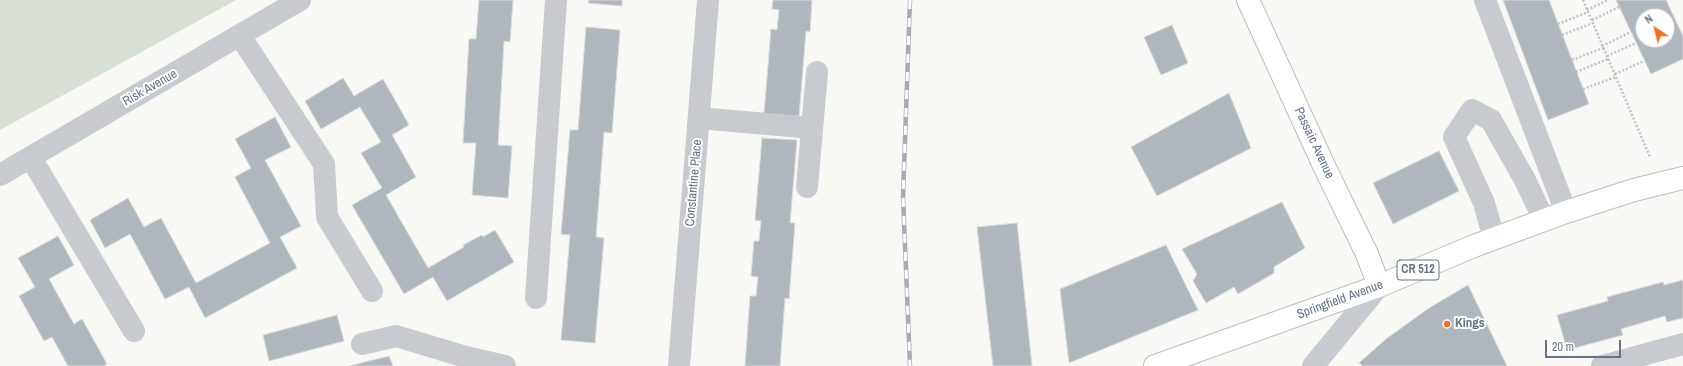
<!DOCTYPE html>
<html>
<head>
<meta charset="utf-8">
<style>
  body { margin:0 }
  #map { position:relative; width:1683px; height:366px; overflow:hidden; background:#f8f8f5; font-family:"Archivo Narrow",sans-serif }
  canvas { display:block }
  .north { position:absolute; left:1635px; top:8px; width:40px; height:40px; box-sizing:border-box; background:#fff; border:1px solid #c1c7cf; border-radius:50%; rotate:325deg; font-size:11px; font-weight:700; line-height:16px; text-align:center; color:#657288 }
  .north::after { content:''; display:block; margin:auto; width:14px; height:18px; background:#f0721d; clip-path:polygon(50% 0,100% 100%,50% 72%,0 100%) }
  .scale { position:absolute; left:1545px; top:340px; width:76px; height:18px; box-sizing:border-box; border:2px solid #657288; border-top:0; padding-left:5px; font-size:12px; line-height:14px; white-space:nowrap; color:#657288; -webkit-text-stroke:3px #fff; paint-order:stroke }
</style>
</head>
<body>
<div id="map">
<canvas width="1683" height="366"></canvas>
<div class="north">N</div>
<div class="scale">20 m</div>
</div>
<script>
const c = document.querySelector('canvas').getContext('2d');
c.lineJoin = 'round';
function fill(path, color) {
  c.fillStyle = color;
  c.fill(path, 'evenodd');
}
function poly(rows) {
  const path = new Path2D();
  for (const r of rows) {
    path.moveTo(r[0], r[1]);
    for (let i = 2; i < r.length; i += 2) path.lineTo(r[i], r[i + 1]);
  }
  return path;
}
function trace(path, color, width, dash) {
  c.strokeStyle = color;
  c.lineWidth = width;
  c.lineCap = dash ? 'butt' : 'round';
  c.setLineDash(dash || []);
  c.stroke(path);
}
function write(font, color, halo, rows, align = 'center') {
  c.font = font + ' "Archivo Narrow",sans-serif';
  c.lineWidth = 4;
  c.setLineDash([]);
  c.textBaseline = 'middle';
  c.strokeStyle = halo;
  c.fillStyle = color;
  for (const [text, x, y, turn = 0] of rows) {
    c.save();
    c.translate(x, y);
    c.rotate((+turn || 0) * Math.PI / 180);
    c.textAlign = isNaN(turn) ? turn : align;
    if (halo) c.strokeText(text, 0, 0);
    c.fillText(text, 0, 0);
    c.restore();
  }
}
fill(poly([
  [0,0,236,0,0,130]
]), '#d8e0d6');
const building = poly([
  [479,0,513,0,510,42,504,41,498,145,512,146,508,198,472,195,476,143,463,143,469,39,476,39,479,0],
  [589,0,622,0,622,6,588,3,589,0],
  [773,0,812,0,810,32,806,31,799,116,764,114,771,29,777,30,779,10,772,9,773,0],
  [1503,0,1549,0,1589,104,1548,120,1503,0],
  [1616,0,1666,0,1683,36,1683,59,1651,74,1616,0],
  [1643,16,1667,16,1667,40,1643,40,1643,16],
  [1172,25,1188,63,1161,75,1144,37,1172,25],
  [586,27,620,30,612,133,604,132,596,237,604,238,595,343,561,340,570,235,561,234,570,130,578,130,586,27],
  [343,78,354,96,383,79,409,125,392,135,416,177,386,195,428,268,464,247,463,245,482,235,483,237,495,230,514,262,447,301,433,277,404,294,352,205,382,188,361,153,381,142,360,107,321,129,305,101,343,78],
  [1229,93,1251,148,1157,196,1131,147,1229,93],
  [275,117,291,147,265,160,301,226,280,237,297,268,205,318,189,287,165,299,130,234,105,248,90,220,128,198,144,227,161,218,196,283,270,243,235,177,251,168,235,139,275,117],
  [762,138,797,140,790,223,795,223,789,299,785,298,780,366,745,366,750,296,756,296,758,277,751,276,754,241,759,241,761,221,755,220,762,138],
  [1439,151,1459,191,1393,224,1373,183,1439,151],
  [1282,202,1305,248,1274,267,1274,273,1238,294,1234,287,1206,303,1193,281,1197,274,1182,249,1282,202],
  [1017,223,1032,366,993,366,977,227,1017,223],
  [58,236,74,265,49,279,74,324,82,319,107,364,104,366,68,366,52,337,44,341,19,296,35,287,18,258,58,236],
  [1166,245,1198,310,1069,363,1060,289,1166,245],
  [1683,280,1683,318,1667,322,1665,316,1621,329,1623,335,1567,350,1557,315,1608,301,1607,297,1663,282,1664,285,1683,280],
  [1468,285,1507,366,1361,366,1362,365,1359,363,1386,339,1429,308,1468,285],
  [337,315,344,341,269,361,263,335,337,315],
  [389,356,393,366,349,366,389,356]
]);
fill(building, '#b0b6be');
trace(building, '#d9dad7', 1);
const major = poly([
  [1248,0,1325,168,1367,254,1379,286],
  [1155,366,1379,286,1474,246,1566,212,1634,190,1683,178]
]);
trace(major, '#babdc2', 24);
trace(poly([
  [1583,0,1650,157],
  [1587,10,1608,0],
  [1592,20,1619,7],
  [1558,24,1588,12],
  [1562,35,1593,23],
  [1602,46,1631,32],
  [1607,56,1636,43],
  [1572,60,1603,48],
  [1576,72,1608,59],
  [1615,74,1644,61],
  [1583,89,1616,77]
]), '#c1c2c5', 2.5, [2, 2]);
trace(poly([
  [1485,0,1566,212],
  [240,36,324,164,327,217,372,291],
  [699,118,812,128],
  [31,158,134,331],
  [0,175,300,0],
  [807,187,817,72],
  [1494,238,1484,203,1454,137,1472,110,1491,120,1525,180,1544,220],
  [536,298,556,0],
  [362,344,396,336,466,357,505,366],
  [679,366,708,0],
  [1313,366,1379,286],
  [1602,366,1683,344]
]), '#c7cace', 22);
trace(major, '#fff', 22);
const rail = poly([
  [910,0,903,197,910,366]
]);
trace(rail, '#a7abb3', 4.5);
trace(rail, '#fff', 3, [9]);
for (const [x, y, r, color] of [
  [1447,324,4,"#f0721d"]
]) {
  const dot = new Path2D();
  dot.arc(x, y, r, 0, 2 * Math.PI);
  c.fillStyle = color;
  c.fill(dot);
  trace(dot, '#fff', 1.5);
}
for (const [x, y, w] of [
  [1418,270,42]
]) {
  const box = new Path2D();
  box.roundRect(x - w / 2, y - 10, w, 20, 3);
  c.fillStyle = '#fff';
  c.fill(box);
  trace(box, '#657288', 1);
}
write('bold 12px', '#657288', null, [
  ["CR 512",1418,270]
]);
write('13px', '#657288', '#fff', [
  ["Risk Avenue",150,88,-30],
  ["Passaic Avenue",1314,143,65],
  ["Constantine Place",694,183,-85],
  ["Springfield Avenue",1340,300,-20]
]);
write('bold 13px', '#657288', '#fff', [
  ["Kings",1455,324]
], 'left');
</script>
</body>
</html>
